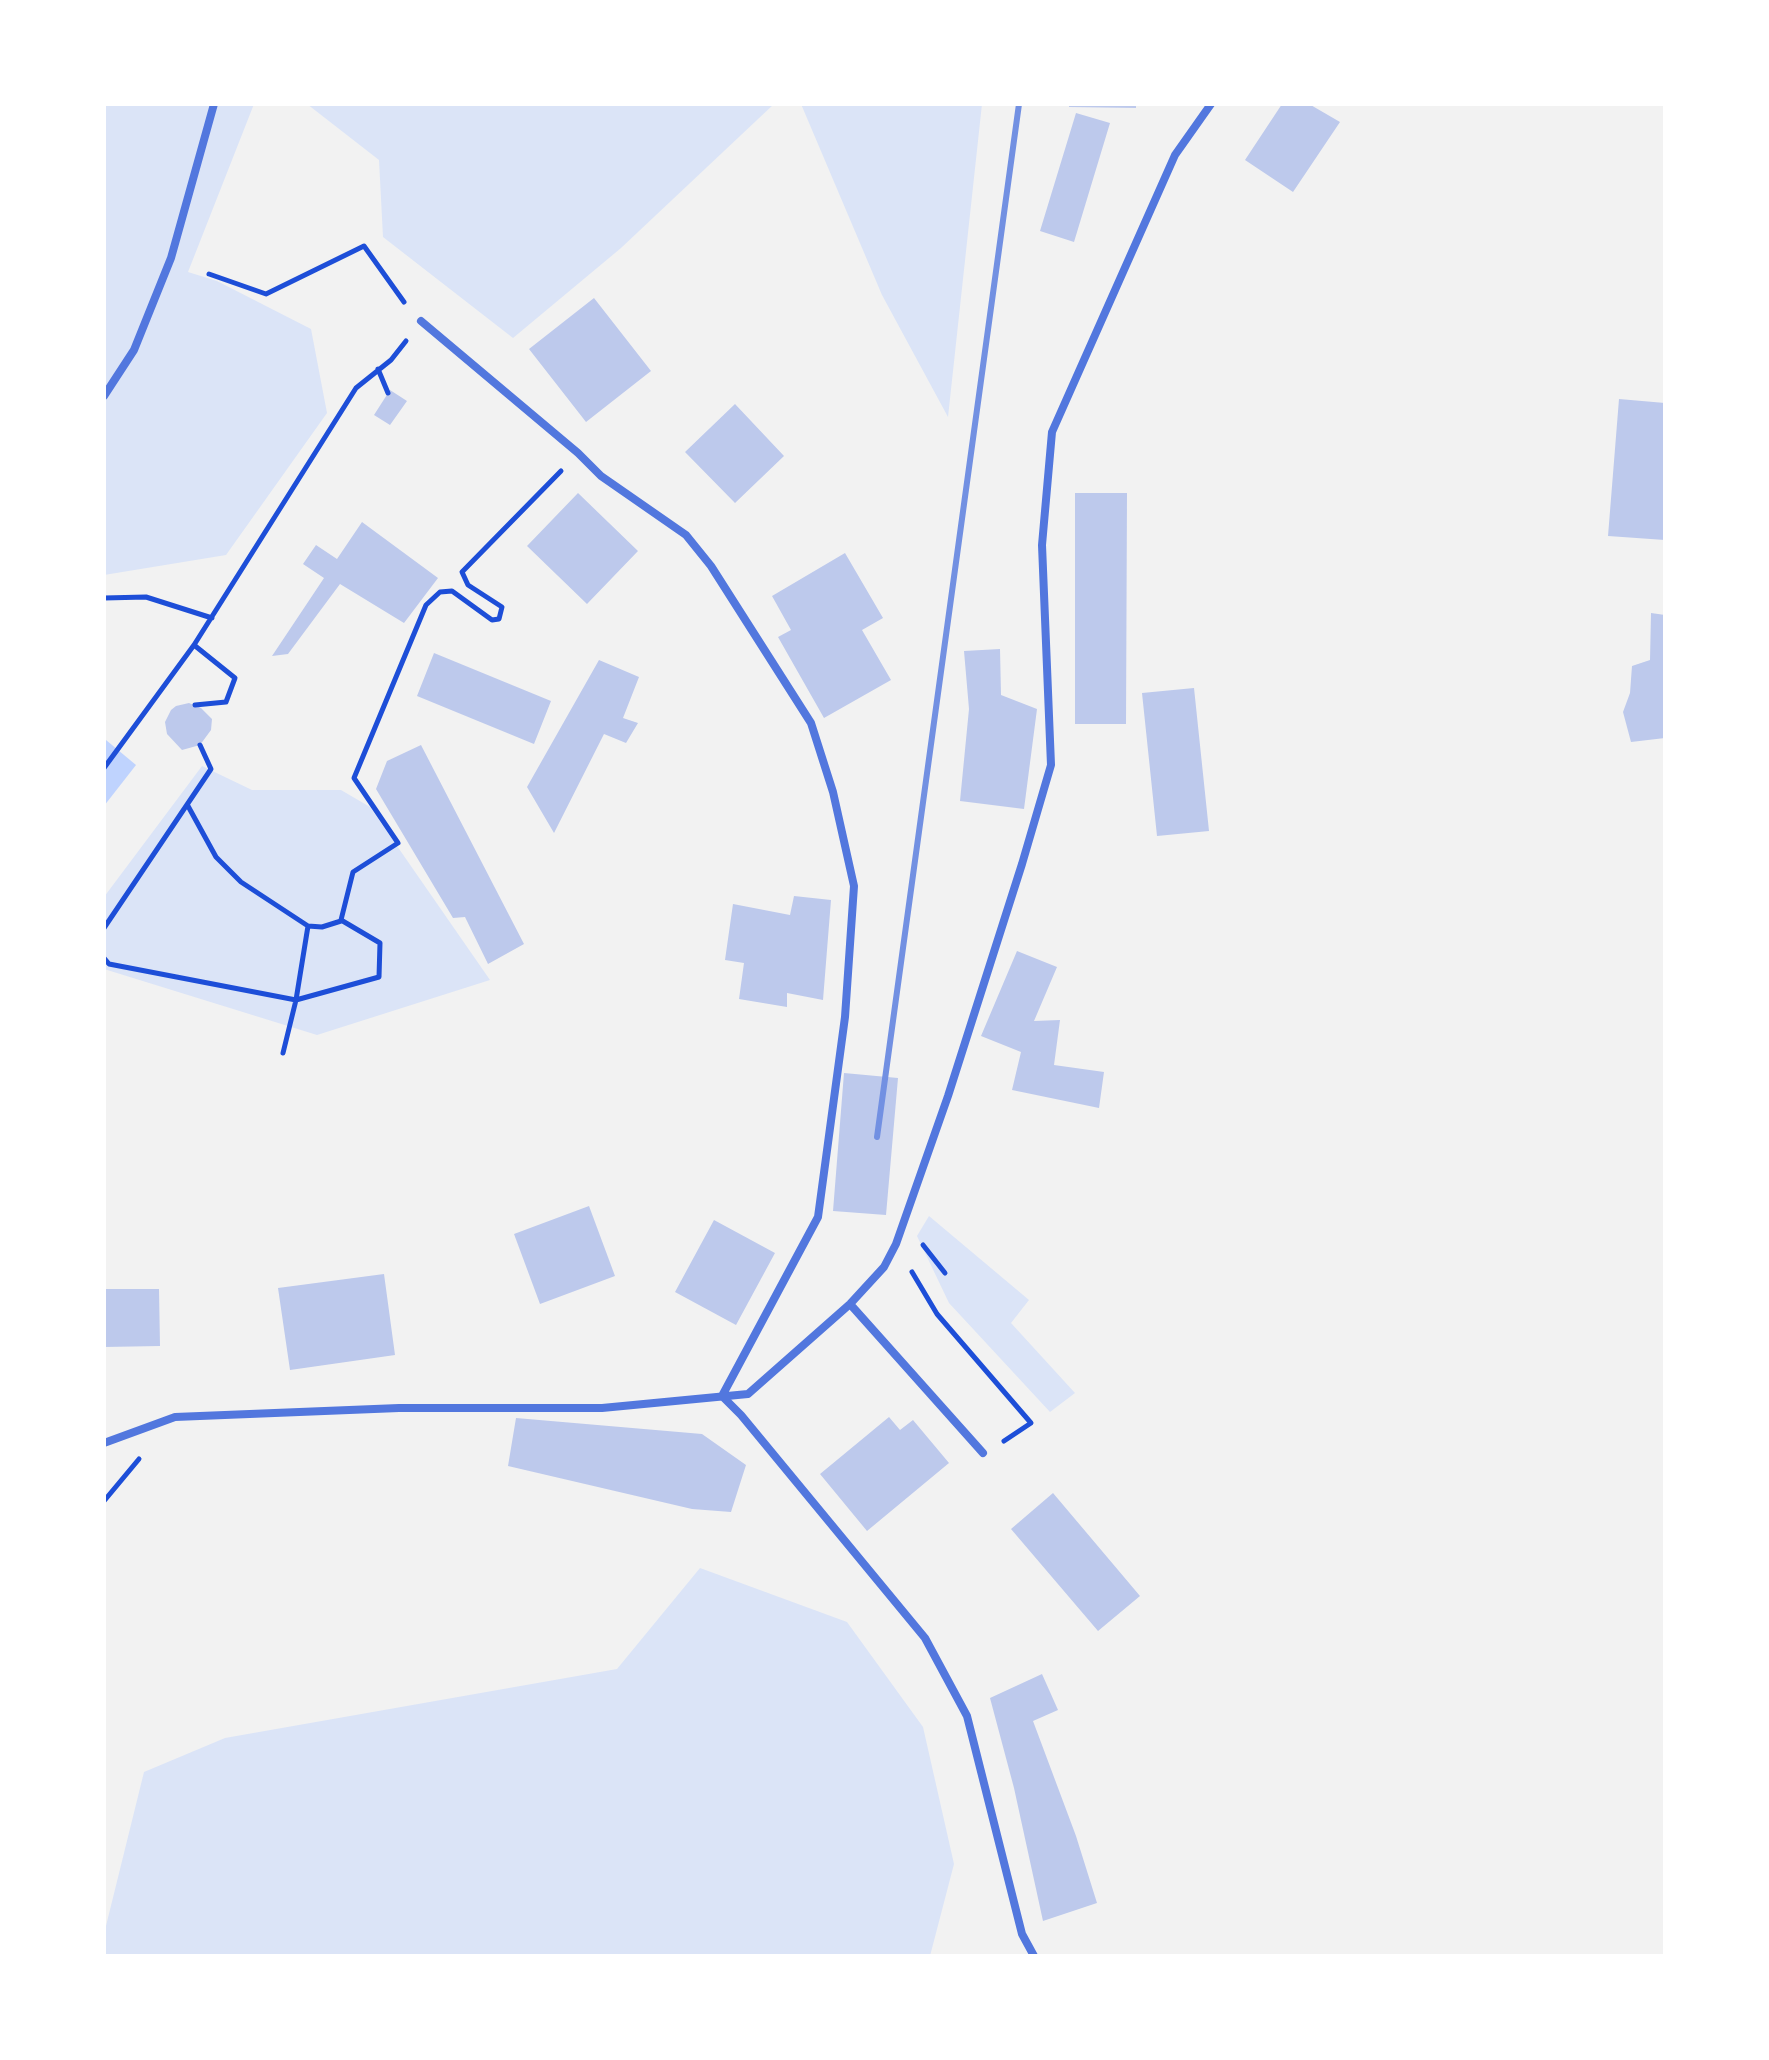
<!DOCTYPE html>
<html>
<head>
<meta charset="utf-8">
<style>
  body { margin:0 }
  #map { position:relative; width:1769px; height:2060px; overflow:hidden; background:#f2f2f2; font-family:Commissioner,sans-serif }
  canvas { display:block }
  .frame { position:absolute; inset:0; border:106px solid #fff; pointer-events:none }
</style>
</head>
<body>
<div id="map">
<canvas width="1769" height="2060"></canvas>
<div class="frame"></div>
</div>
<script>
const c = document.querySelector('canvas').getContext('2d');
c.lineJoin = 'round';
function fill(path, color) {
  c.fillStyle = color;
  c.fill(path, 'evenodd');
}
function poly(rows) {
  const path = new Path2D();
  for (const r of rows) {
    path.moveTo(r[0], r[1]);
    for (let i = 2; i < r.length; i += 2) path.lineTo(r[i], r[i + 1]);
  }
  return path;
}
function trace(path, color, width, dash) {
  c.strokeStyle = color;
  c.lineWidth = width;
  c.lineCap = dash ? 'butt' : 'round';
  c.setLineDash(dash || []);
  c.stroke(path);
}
fill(poly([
  [104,104,254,104,188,272,217,281,311,329,327,413,226,555,104,575],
  [307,104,774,104,621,248,513,338,383,237,379,160],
  [801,104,982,104,948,417,882,295],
  [202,766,252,790,341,790,370,807,490,980,317,1035,104,969,104,897],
  [929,1216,1029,1300,1011,1323,1075,1393,1050,1412,949,1303,917,1236],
  [700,1568,847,1622,923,1727,954,1864,930,1956,104,1956,104,1934,144,1772,225,1738,617,1669]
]), '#dbe4f7');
fill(poly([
  [106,740,136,765,104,806,104,743]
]), '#bfd3fe');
fill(poly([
  [1069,104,1136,104,1136,108,1069,107],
  [1282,104,1309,104,1340,122,1293,192,1245,160],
  [1076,113,1110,123,1074,242,1040,231],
  [594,298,651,371,586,422,529,349],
  [390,390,407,401,390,425,374,415],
  [1619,399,1665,403,1663,480,1665,480,1665,540,1608,536],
  [735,404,784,456,735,503,685,452],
  [578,493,638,551,587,604,527,546],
  [1075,493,1127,493,1126,724,1075,724],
  [362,522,438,578,404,623,340,584,288,654,272,656,324,578,303,564,316,545,337,559],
  [845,553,883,618,862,630,891,680,824,718,778,637,791,630,772,596],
  [1651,613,1665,615,1665,738,1631,742,1623,712,1630,693,1632,666,1650,660],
  [1000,649,1001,695,1037,709,1024,809,960,801,969,709,964,651],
  [434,653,551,701,534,744,417,696],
  [599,660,639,677,623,718,638,723,626,743,604,734,554,833,527,787],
  [1194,688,1209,831,1157,836,1142,693],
  [189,703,201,708,212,719,211,730,200,745,182,750,167,734,165,722,171,710,176,706],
  [421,745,524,944,488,964,465,917,453,918,376,789,387,761],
  [794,896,831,900,823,1000,787,993,787,1007,739,999,744,963,725,960,733,904,790,915],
  [1017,951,1057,967,1034,1021,1060,1020,1054,1065,1104,1072,1099,1108,1012,1090,1021,1052,981,1036],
  [844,1073,898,1078,886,1215,833,1211],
  [589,1206,615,1276,540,1304,514,1234],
  [714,1220,775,1253,736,1325,675,1292],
  [384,1274,395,1355,290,1370,278,1288],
  [104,1289,159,1289,160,1346,104,1347],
  [889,1417,900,1430,913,1420,949,1463,867,1531,820,1474],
  [516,1418,702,1434,746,1465,731,1512,692,1509,508,1466],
  [1053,1493,1140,1596,1098,1631,1011,1529],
  [1042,1674,1058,1710,1033,1721,1076,1836,1097,1903,1043,1921,1014,1788,990,1698]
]), '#bdc9ec');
trace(poly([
  [209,274,266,294,364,246,404,302],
  [378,369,388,393],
  [104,598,146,597,212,618],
  [194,645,235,678,226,702,195,705],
  [104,768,194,645,356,388,391,360,406,341],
  [188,806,216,857,241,882,308,926,322,927,341,921],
  [104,928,211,769,200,745],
  [104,958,109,964,296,1000,379,977,380,943,341,920,353,872,398,843,354,778,426,605,440,592,452,591,492,620,499,619,502,607,468,585,462,572,561,471],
  [283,1053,296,1000,308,926],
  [923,1245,945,1273],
  [912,1272,937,1314,1031,1423,1004,1441],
  [104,1501,139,1459]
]), '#1d4ed8', 5);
trace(poly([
  [421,321,578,453,601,476,686,535,711,566,811,723,833,792,854,886,845,1017,818,1217,722,1396],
  [104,396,134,350,171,258,214,104],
  [850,1304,983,1453],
  [722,1396,741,1415,925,1638,967,1716,1022,1934,1034,1956],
  [104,1443,175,1417,399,1408,602,1408,748,1394,850,1304,884,1267,896,1244,948,1096,1022,864,1051,765,1042,545,1052,432,1175,155,1211,104]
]), '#5277de', 8);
trace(poly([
  [877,1137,1019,104]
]), '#7290e2', 6);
</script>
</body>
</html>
